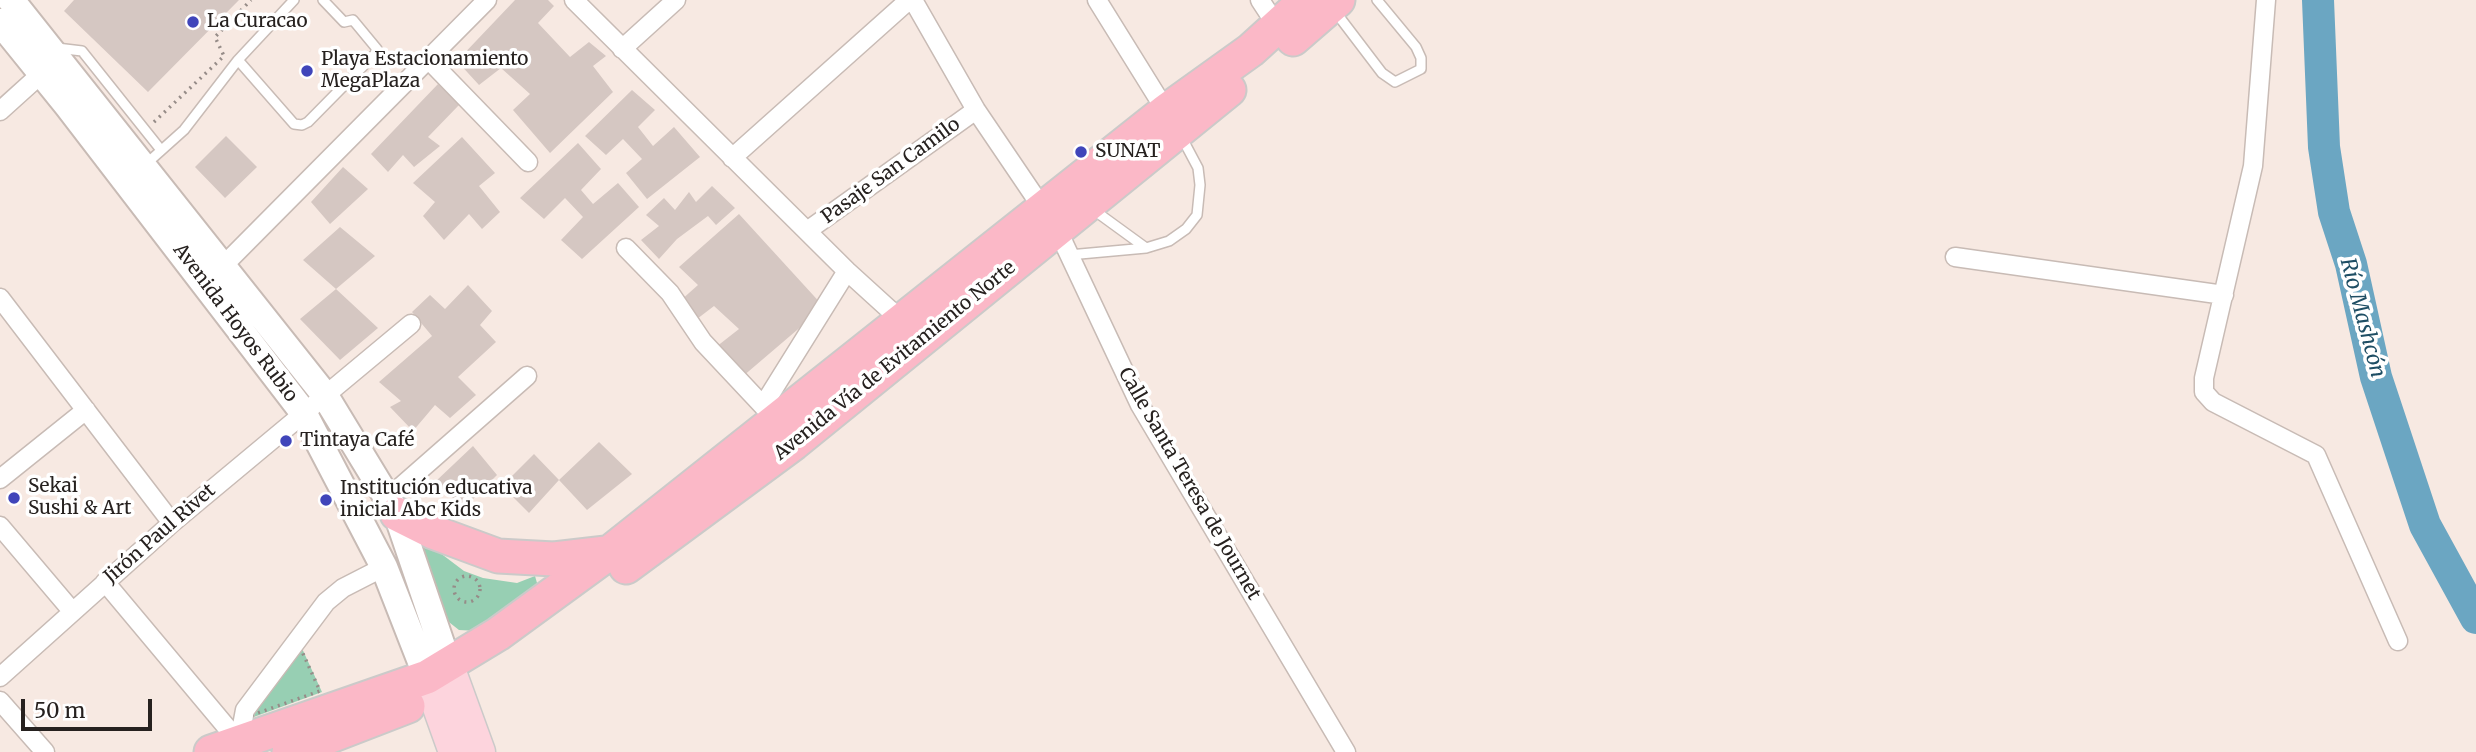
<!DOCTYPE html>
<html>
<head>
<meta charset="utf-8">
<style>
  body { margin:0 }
  #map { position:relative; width:2476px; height:752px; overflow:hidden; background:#f7e9e2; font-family:Merriweather,serif }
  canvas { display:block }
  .scale { position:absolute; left:21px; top:699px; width:131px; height:32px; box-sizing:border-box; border:4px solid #26211f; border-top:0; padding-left:9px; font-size:21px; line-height:24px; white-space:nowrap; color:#26211f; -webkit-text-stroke:5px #fff; paint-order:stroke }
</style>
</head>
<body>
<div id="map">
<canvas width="2476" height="752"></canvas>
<div class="scale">50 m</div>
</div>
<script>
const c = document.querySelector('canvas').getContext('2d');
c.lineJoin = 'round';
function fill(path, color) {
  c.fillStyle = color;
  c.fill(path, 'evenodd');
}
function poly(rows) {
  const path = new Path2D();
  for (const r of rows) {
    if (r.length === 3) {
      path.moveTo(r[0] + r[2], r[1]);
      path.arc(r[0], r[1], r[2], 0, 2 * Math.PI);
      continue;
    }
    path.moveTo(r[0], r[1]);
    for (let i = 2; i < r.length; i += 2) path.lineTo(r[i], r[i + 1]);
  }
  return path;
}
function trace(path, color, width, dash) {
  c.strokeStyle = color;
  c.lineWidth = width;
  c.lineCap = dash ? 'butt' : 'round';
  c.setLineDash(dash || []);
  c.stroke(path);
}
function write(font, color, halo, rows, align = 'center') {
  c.font = font + ' Merriweather,serif';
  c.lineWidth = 7;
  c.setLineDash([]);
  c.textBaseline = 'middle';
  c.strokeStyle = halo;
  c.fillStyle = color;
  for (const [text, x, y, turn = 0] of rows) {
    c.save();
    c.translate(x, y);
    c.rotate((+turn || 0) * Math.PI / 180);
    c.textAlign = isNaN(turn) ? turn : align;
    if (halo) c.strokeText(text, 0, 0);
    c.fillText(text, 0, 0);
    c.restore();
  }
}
fill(poly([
  [427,543,464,571,483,578,517,583,535,576,539,590,478,631,459,630,445,619,419,553],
  [300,644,322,692,251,718,247,711]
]), '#97cfb3');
trace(poly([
  [2318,0,2324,147,2334,212,2351,264,2376,377,2425,525,2476,618]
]), '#6ba6c2', 32);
fill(poly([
  [74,0,239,0,148,92,64,11],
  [515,0,548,0,554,6,538,23,570,57,589,42,606,56,593,66,613,92,550,153,513,110,530,94,501,68,479,85,457,61],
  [438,84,460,104,428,137,440,146,414,167,403,155,388,172,371,154],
  [632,90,655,110,638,127,653,146,674,127,700,157,647,199,626,173,642,159,623,139,606,155,585,136],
  [226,136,257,167,225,198,195,167],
  [462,137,495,173,479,186,500,212,482,229,469,214,444,240,423,216,435,202,413,183],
  [578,143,601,169,581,190,593,204,618,183,639,207,582,259,561,240,583,217,565,198,544,219,520,198],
  [343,167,368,189,330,224,311,202],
  [712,186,735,208,716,225,708,216,677,239,659,259,641,240,659,226,646,215,664,198,675,210,689,192,696,202],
  [739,214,824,307,742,377,716,347,739,329,714,306,697,319,680,301,698,285,679,267],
  [340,227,375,256,336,289,303,260],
  [468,285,492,311,480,325,496,342,458,377,476,395,450,418,435,405,413,431,390,407,401,401,379,382,432,336,412,312,430,295,445,309],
  [336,289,378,328,340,360,300,319],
  [599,442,632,474,587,510,559,480,529,513,502,486,534,454,559,480],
  [473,446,497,475,464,508,435,482]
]), '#d5c7c2');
const lane = poly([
  [1334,10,1382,73,1395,82,1421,69,1421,58,1416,47,1377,0],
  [57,48,82,51,161,150],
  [238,60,294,124,302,125,308,122,375,54,377,49,353,20,344,22,323,0],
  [146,164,184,130,238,60,294,0],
  [1091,208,1146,248],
  [1069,255,1146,248,1169,241,1186,229,1197,215,1200,185,1198,168,1181,136]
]);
const street = poly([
  [574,0,847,271,902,321],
  [913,0,976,110,1058,231,1140,405,1346,752],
  [1097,0,1166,111],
  [1260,0,1277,26],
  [2266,0,2253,166,2204,378,2204,392,2213,402,2316,455,2398,641],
  [622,49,676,0],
  [429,60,528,162],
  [0,111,41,74],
  [732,158,909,0],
  [807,231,976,110],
  [626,248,670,293,703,342,780,424],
  [1955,257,2224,295],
  [216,273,487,0],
  [0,298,172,523],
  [764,404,847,271],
  [0,479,86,410],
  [388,498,527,376],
  [0,526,72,611],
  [105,582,239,742],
  [0,677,172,523,411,324],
  [0,701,45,752],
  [239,742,245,710,326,602,343,588,384,567]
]);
const secondary = poly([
  [11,0,324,394,397,514,448,664],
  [0,22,68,106,303,412,384,567,427,677]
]);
const primary = poly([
  [448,664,480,752],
  [427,677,454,752]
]);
const highway = poly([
  [1293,39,1338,0],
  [397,514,433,532,498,556,554,559,606,553],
  [626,567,794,443,1229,90],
  [211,752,427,677,498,634,609,553,1166,111,1251,50,1306,0],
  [289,752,408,706]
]);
trace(lane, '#c8bbb5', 12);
trace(street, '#c8bbb5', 21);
trace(secondary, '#c8bbb5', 30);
trace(primary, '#cbcac9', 33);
trace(highway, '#cbcac9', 37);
trace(poly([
  [154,122,224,56,215,37,251,0],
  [467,589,13],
  [300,647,320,691,252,715,250,711,300,647]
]), '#968c88', 3.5, [2, 5]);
trace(lane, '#fff', 9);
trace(street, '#fff', 18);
trace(secondary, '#fff', 26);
trace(primary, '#fdd4dd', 30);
trace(highway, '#fbb8c7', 33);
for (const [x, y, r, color] of [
  [193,22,7,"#4045ba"],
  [307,71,7,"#4045ba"],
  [1081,152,7,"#4045ba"],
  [286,441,7,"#4045ba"],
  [14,498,7,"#4045ba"],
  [326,500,7,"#4045ba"]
]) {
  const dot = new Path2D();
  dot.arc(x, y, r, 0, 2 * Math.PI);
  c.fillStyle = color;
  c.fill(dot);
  trace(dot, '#fff', 2.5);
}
write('19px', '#26211f', '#fff', [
  ["La Curacao",207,22],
  ["Playa Estacionamiento",321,60],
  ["MegaPlaza",321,82],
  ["SUNAT",1095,152],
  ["Tintaya Café",300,441],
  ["Sekai",28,487],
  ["Sushi & Art",28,509],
  ["Institución educativa",340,489],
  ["inicial Abc Kids",340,511]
], 'left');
write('19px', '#26211f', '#fff', [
  ["Pasaje San Camilo",891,171,-36],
  ["Avenida Hoyos Rubio",235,323,53],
  ["Avenida Vía de Evitamiento Norte",895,361,-39],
  ["Calle Santa Teresa de Journet",1189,484,60],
  ["Jirón Paul Rivet",160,534,-41]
]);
write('italic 21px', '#1e4e64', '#fff', [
  ["Río Mashcón",2362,318,75]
]);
</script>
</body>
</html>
